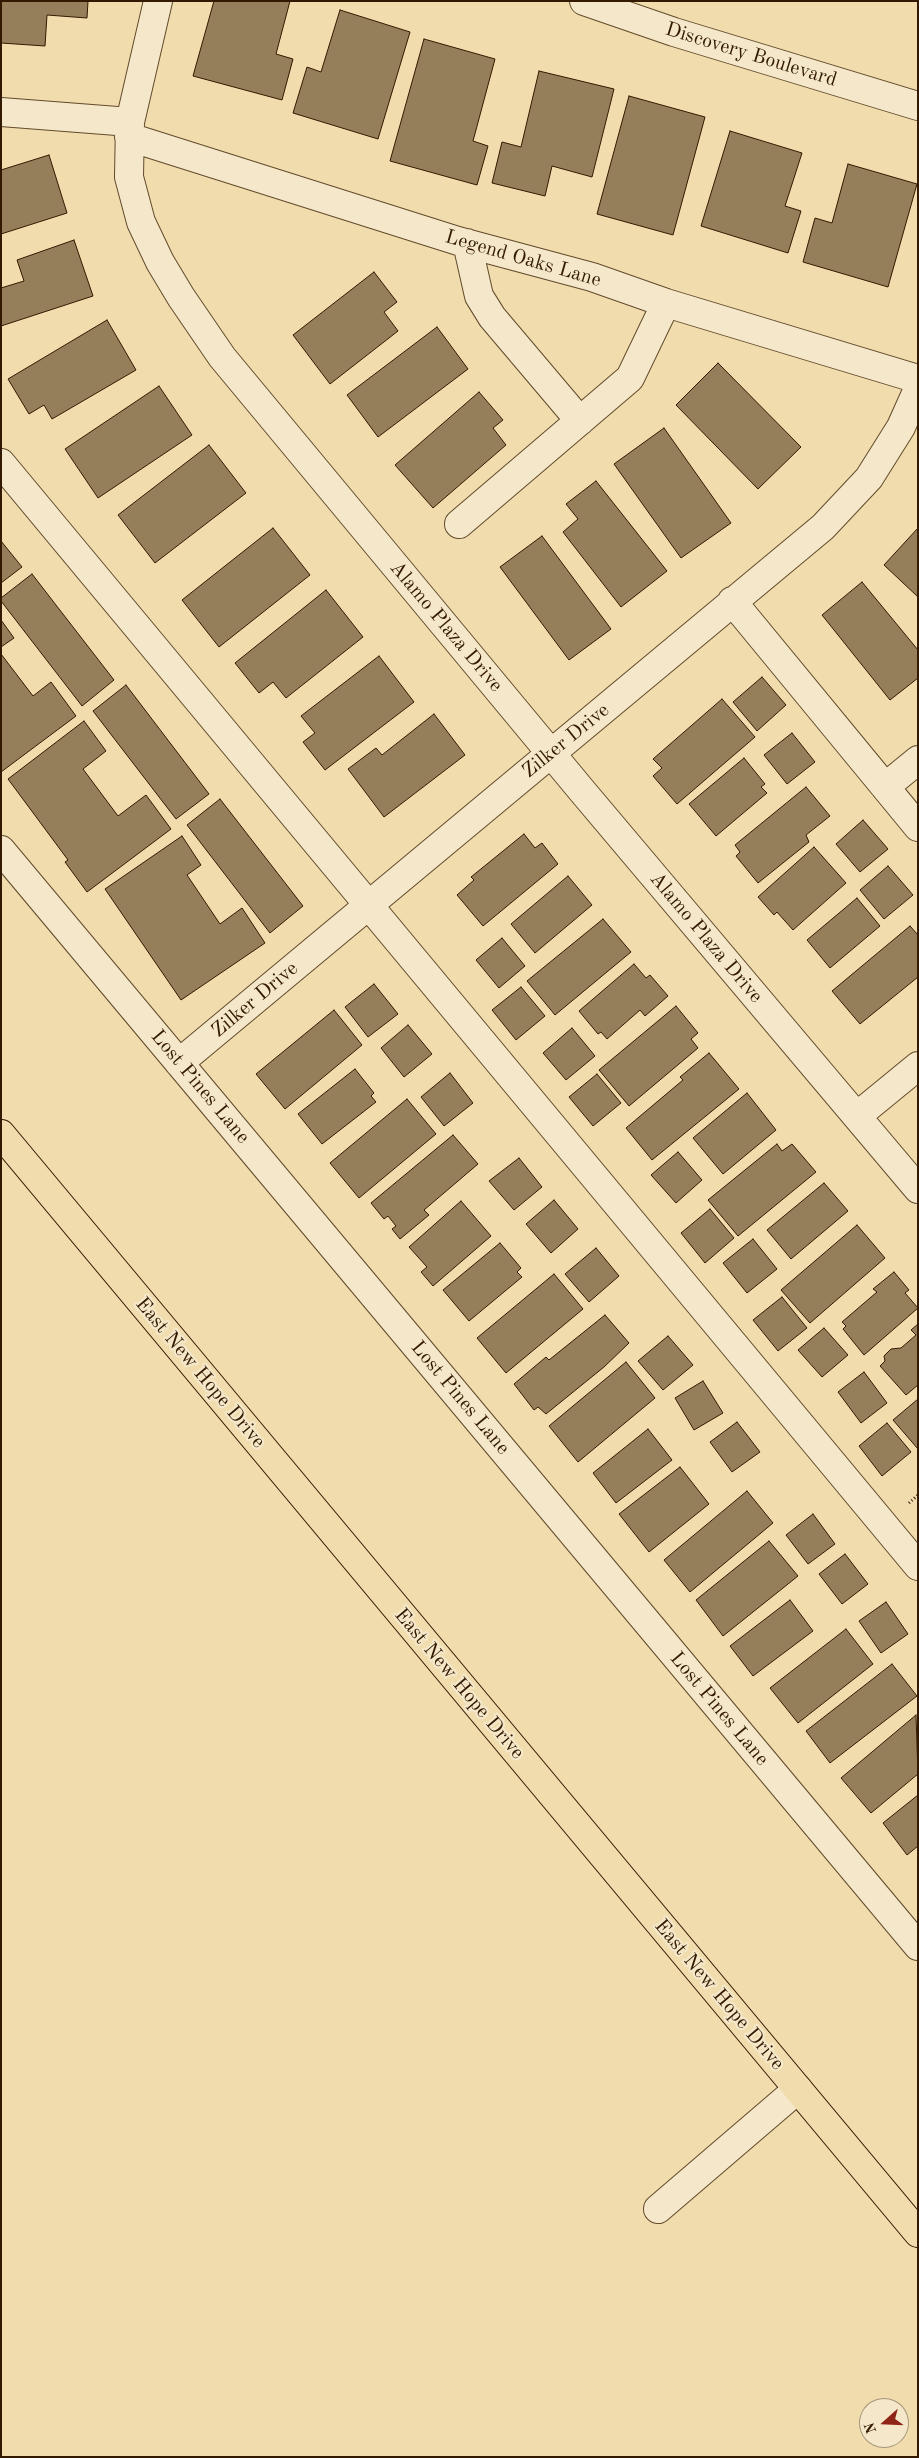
<!DOCTYPE html>
<html>
<head>
<meta charset="utf-8">
<style>
  body { margin:0 }
  #map { position:relative; width:919px; height:2458px; overflow:hidden; background:#f0dcad; font-family:"Old Standard TT",serif }
  canvas { display:block }
  .frame { position:absolute; inset:0; border:2px solid #331900; pointer-events:none }
  .north { position:absolute; left:859px; top:2398px; width:50px; height:50px; box-sizing:border-box; background:#f5e8ca; border:1px solid #a79579; border-radius:50%; rotate:250deg; font-size:14px; font-weight:700; line-height:20px; text-align:center; color:#331900 }
  .north::after { content:''; display:block; margin:auto; width:18px; height:22px; background:#8f2418; clip-path:polygon(50% 0,100% 100%,50% 72%,0 100%) }
</style>
</head>
<body>
<div id="map">
<canvas width="919" height="2458"></canvas>
<div class="frame"></div>
<div class="north">N</div>
</div>
<script>
const c = document.querySelector('canvas').getContext('2d');
c.lineJoin = 'round';
function fill(path, color) {
  c.fillStyle = color;
  c.fill(path, 'evenodd');
}
function poly(rows) {
  const path = new Path2D();
  for (const r of rows) {
    path.moveTo(r[0], r[1]);
    for (let i = 2; i < r.length; i += 2) path.lineTo(r[i], r[i + 1]);
  }
  return path;
}
function trace(path, color, width, dash) {
  c.strokeStyle = color;
  c.lineWidth = width;
  c.lineCap = dash ? 'butt' : 'round';
  c.setLineDash(dash || []);
  c.stroke(path);
}
function write(font, color, halo, rows, align = 'center') {
  c.font = font + ' "Old Standard TT",serif';
  c.lineWidth = 4.5;
  c.setLineDash([]);
  c.textBaseline = 'middle';
  c.strokeStyle = halo;
  c.fillStyle = color;
  for (const [text, x, y, turn = 0] of rows) {
    c.save();
    c.translate(x, y);
    c.rotate((+turn || 0) * Math.PI / 180);
    c.textAlign = isNaN(turn) ? turn : align;
    if (halo) c.strokeText(text, 0, 0);
    c.fillText(text, 0, 0);
    c.restore();
  }
}
const building = poly([
  [1,1,88,1,87,18,47,15,45,46,1,43,1,1],
  [214,1,290,1,276,54,293,59,282,100,193,76,214,1],
  [340,10,410,32,378,139,293,113,307,67,321,72,340,10],
  [424,39,495,59,473,141,488,146,477,185,390,161,424,39],
  [539,71,614,89,592,177,552,166,545,196,492,183,502,142,521,147,539,71],
  [629,96,705,117,673,235,597,214,629,96],
  [730,131,802,153,785,206,801,211,788,253,701,226,730,131],
  [49,155,67,213,1,234,1,170,49,155],
  [848,164,917,184,888,287,803,262,815,218,832,223,848,164],
  [74,240,93,296,1,326,1,288,24,281,17,260,74,240],
  [374,272,397,302,384,312,398,331,330,384,293,335,374,272],
  [107,320,136,370,52,419,44,405,29,414,8,379,107,320],
  [437,327,468,369,378,437,347,395,437,327],
  [718,363,801,447,758,489,676,405,718,363],
  [159,386,192,435,98,498,65,449,159,386],
  [479,392,503,420,493,428,506,445,433,508,395,465,479,392],
  [664,428,731,523,681,558,614,464,664,428],
  [209,445,246,493,155,563,118,515,209,445],
  [596,481,667,571,621,607,563,532,578,519,566,504,596,481],
  [273,528,310,575,219,647,182,600,273,528],
  [918,528,918,597,884,565,918,528],
  [542,536,611,629,569,660,500,567,542,536],
  [1,541,22,567,1,583,1,541],
  [32,574,114,680,82,706,1,601,1,598,32,574],
  [862,582,918,650,918,678,890,700,822,615,862,582],
  [326,590,363,637,286,698,273,682,259,693,235,663,326,590],
  [1,620,14,638,1,647,1,620],
  [1,654,33,696,51,682,76,716,1,772,1,654],
  [379,656,414,702,325,770,303,742,315,733,301,716,379,656],
  [762,677,786,705,757,731,733,702,762,677],
  [126,685,209,794,176,819,93,711,126,685],
  [722,699,755,737,677,804,653,776,662,768,653,759,722,699],
  [434,714,465,755,384,817,348,769,376,748,382,755,434,714],
  [84,721,106,751,83,769,118,816,146,795,171,829,87,892,65,862,68,860,8,779,84,721],
  [792,733,815,762,787,784,764,755,792,733],
  [744,758,765,784,761,787,767,793,716,836,689,804,744,758],
  [806,787,830,816,806,835,809,842,758,883,736,856,740,852,735,845,806,787],
  [220,799,303,906,270,933,187,825,220,799],
  [863,820,888,849,860,872,836,844,863,820],
  [524,834,535,848,542,843,558,864,483,926,457,895,474,880,471,877,524,834],
  [182,836,201,865,187,875,220,924,242,908,265,943,181,1000,105,889,182,836],
  [814,847,846,883,793,930,777,912,774,915,758,897,814,847],
  [888,866,913,895,884,919,860,890,888,866],
  [568,876,592,905,535,953,511,924,568,876],
  [857,898,880,926,830,968,807,940,857,898],
  [603,919,631,952,555,1015,527,981,603,919],
  [910,926,918,935,918,977,860,1024,832,991,910,926],
  [502,938,525,966,499,988,476,960,502,938],
  [634,964,646,978,650,975,668,996,645,1016,640,1010,607,1039,601,1032,598,1034,579,1011,634,964],
  [374,984,398,1014,368,1037,345,1007,374,984],
  [521,987,545,1016,516,1040,492,1010,521,987],
  [676,1006,698,1033,691,1039,698,1048,629,1106,599,1070,676,1006],
  [334,1010,362,1045,285,1109,256,1074,334,1010],
  [408,1025,432,1054,404,1077,381,1048,408,1025],
  [572,1028,595,1056,566,1080,543,1053,572,1028],
  [709,1053,739,1089,652,1160,626,1128,683,1080,680,1077,709,1053],
  [355,1069,374,1093,371,1096,376,1102,322,1144,298,1114,355,1069],
  [450,1073,473,1103,444,1126,421,1097,450,1073],
  [597,1074,621,1103,593,1126,569,1097,597,1074],
  [747,1093,776,1130,723,1174,693,1138,747,1093],
  [407,1099,436,1134,359,1198,330,1163,407,1099],
  [453,1135,478,1164,424,1210,429,1215,400,1239,392,1229,396,1226,388,1216,384,1219,371,1203,453,1135],
  [777,1144,782,1151,792,1144,816,1172,738,1236,708,1200,777,1144],
  [678,1152,702,1180,676,1203,651,1175,678,1152],
  [519,1158,542,1187,514,1210,489,1181,519,1158],
  [824,1183,848,1211,791,1259,767,1230,824,1183],
  [554,1200,578,1229,551,1253,526,1224,554,1200],
  [461,1201,491,1236,433,1286,421,1272,427,1267,409,1247,461,1201],
  [710,1209,734,1238,705,1263,681,1233,710,1209],
  [857,1225,885,1258,810,1323,781,1290,857,1225],
  [753,1239,777,1269,747,1293,723,1263,753,1239],
  [500,1243,521,1268,517,1272,522,1277,469,1321,443,1290,500,1243],
  [596,1248,619,1276,589,1302,565,1274,596,1248],
  [894,1272,909,1290,905,1293,918,1308,864,1355,843,1329,846,1326,842,1322,877,1292,873,1289,894,1272],
  [554,1274,583,1309,506,1373,477,1338,554,1274],
  [782,1297,807,1328,778,1351,753,1320,782,1297],
  [605,1315,629,1343,604,1367,546,1414,538,1407,534,1410,514,1384,546,1357,549,1360,605,1315],
  [918,1324,918,1385,906,1395,880,1366,885,1361,884,1356,891,1349,901,1348,916,1335,911,1330,918,1324],
  [824,1328,848,1355,822,1377,798,1350,824,1328],
  [668,1336,693,1365,663,1390,638,1361,668,1336],
  [626,1362,655,1398,578,1462,549,1426,626,1362],
  [864,1372,887,1403,861,1423,838,1392,864,1372],
  [703,1381,723,1413,694,1430,675,1398,703,1381],
  [918,1399,918,1449,893,1420,918,1399],
  [737,1422,760,1452,732,1472,710,1442,737,1422],
  [887,1423,911,1452,882,1476,859,1446,887,1423],
  [648,1429,672,1460,616,1503,593,1473,648,1429],
  [680,1467,709,1504,649,1552,619,1514,680,1467],
  [747,1491,773,1523,690,1592,664,1560,747,1491],
  [813,1514,835,1544,808,1564,786,1535,813,1514],
  [769,1541,798,1576,723,1636,696,1600,769,1541],
  [845,1554,868,1584,842,1604,819,1574,845,1554],
  [790,1600,813,1631,753,1676,730,1646,790,1600],
  [886,1602,908,1634,881,1653,859,1621,886,1602],
  [846,1629,873,1664,798,1723,770,1688,846,1629],
  [892,1664,917,1696,830,1763,806,1731,892,1664],
  [916,1715,918,1774,871,1813,841,1778,916,1715],
  [918,1795,918,1846,907,1855,883,1823,918,1795]
]);
fill(building, '#957e5a');
trace(building, '#331900', 1);
const minor = poly([
  [158,1,130,122,129,177,141,222,160,262,181,297,222,357,583,792,918,1189],
  [584,1,674,32,918,106],
  [1,112,130,122],
  [129,137,458,241,592,277,666,303,918,379],
  [467,243,479,296,492,317,580,421],
  [1,463,918,1566],
  [459,524,630,378,666,303],
  [732,601,918,827],
  [885,787,918,760],
  [1,850,918,1946],
  [179,1063,823,527,869,478,901,427,918,389],
  [857,1116,918,1066],
  [658,2209,798,2089]
]);
const major = poly([
  [1,1134,918,2233]
]);
trace(minor, '#624a2b', 30);
trace(major, '#331900', 30);
trace(poly([
  [909,1503,918,1495]
]), '#331900', 3, [1, 2.5]);
trace(minor, '#f5e8ca', 28);
trace(major, '#f0dcad', 28);
write('20px', '#331900', '#f5e8ca', [
  ["Discovery Boulevard",751,55,17],
  ["Legend Oaks Lane",523,259,16],
  ["Alamo Plaza Drive",446,627,50],
  ["Zilker Drive",566,741,-39],
  ["Alamo Plaza Drive",706,938,50],
  ["Zilker Drive",255,1000,-40],
  ["Lost Pines Lane",200,1087,50],
  ["East New Hope Drive",200,1373,50],
  ["Lost Pines Lane",460,1398,50],
  ["East New Hope Drive",459,1684,50],
  ["Lost Pines Lane",719,1709,50],
  ["East New Hope Drive",719,1995,50]
]);
</script>
</body>
</html>
